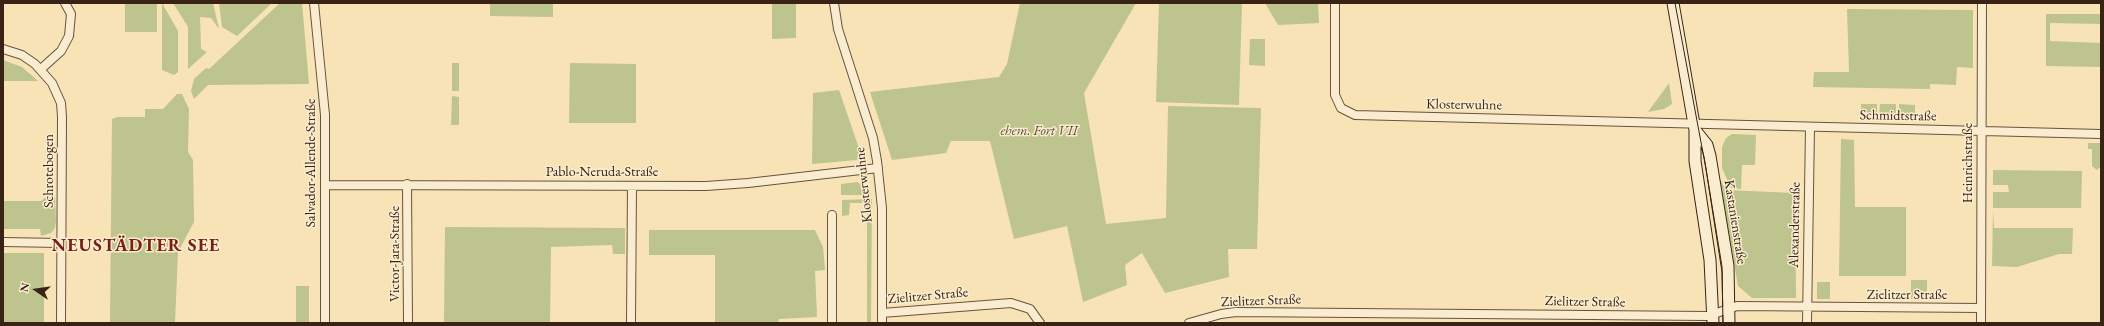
<!DOCTYPE html>
<html>
<head>
<meta charset="utf-8">
<style>
  body { margin:0 }
  #map { position:relative; width:2104px; height:326px; overflow:hidden; background:#f7e3b5; font-family:"EB Garamond",serif }
  canvas { display:block }
  .frame { position:absolute; inset:0; border:4px solid #392316; pointer-events:none }
  .north { position:absolute; left:16px; top:270px; width:40px; height:40px; -webkit-text-stroke:3px #faedcf; paint-order:stroke; rotate:283deg; font-size:11px; font-weight:700; line-height:16px; text-align:center; color:#392316 }
  .north::after { content:''; display:block; margin:auto; width:14px; height:18px; background:#392316; clip-path:polygon(50% 0,100% 100%,50% 72%,0 100%) }
</style>
</head>
<body>
<div id="map">
<canvas width="2104" height="326"></canvas>
<div class="frame"></div>
<div class="north">N</div>
</div>
<script>
const c = document.querySelector('canvas').getContext('2d');
c.lineJoin = 'round';
function fill(path, color) {
  c.fillStyle = color;
  c.fill(path, 'evenodd');
}
function poly(rows) {
  const path = new Path2D();
  for (const r of rows) {
    path.moveTo(r[0], r[1]);
    for (let i = 2; i < r.length; i += 2) path.lineTo(r[i], r[i + 1]);
  }
  return path;
}
function trace(path, color, width, dash) {
  c.strokeStyle = color;
  c.lineWidth = width;
  c.lineCap = dash ? 'butt' : 'round';
  c.setLineDash(dash || []);
  c.stroke(path);
}
function write(font, color, halo, rows, align = 'center') {
  c.font = font + ' "EB Garamond",serif';
  c.lineWidth = 3;
  c.setLineDash([]);
  c.textBaseline = 'middle';
  c.strokeStyle = halo;
  c.fillStyle = color;
  for (const [text, x, y, turn = 0] of rows) {
    c.save();
    c.translate(x, y);
    c.rotate((+turn || 0) * Math.PI / 180);
    c.textAlign = isNaN(turn) ? turn : align;
    if (halo) c.strokeText(text, 0, 0);
    c.fillText(text, 0, 0);
    c.restore();
  }
}
fill(poly([
  [125,3,157,3,157,32,125,32],
  [162,3,178,31,178,72,174,75,162,70],
  [173,3,213,3,219,29,211,18,200,17,201,49,207,52,188,69,188,27],
  [219,3,272,3,237,36,222,27],
  [280,3,302,3,309,84,208,85,194,99,191,91,194,79,206,68,209,69],
  [490,3,553,3,553,17,490,16],
  [772,3,796,3,796,38,772,39],
  [1020,3,1136,3,1084,93,1106,224,1166,218,1168,106,1261,108,1257,249,1228,249,1229,277,1165,293,1142,253,1125,265,1127,285,1083,302,1067,226,1014,239,990,141,951,141,946,153,892,160,870,92,999,77,1007,64],
  [1159,3,1242,3,1239,105,1156,102],
  [1265,3,1318,3,1319,23,1278,25],
  [1847,9,1973,10,1973,68,1957,67,1956,85,1930,84,1930,89,1813,87,1814,72,1849,72],
  [2046,14,2101,14,2101,24,2050,23,2050,41,2101,43,2101,67,2046,66],
  [1250,39,1265,39,1265,66,1249,65],
  [3,60,22,67,38,81,3,81],
  [452,63,459,63,459,91,452,91],
  [570,63,636,64,636,123,569,123],
  [1669,83,1672,104,1664,109,1648,112],
  [839,90,861,154,857,160,812,164,813,93],
  [177,94,182,94,189,109,188,152,193,160,194,222,178,252,175,323,110,323,112,119,117,117,145,117,145,109,163,109],
  [452,96,459,97,459,125,451,125],
  [1861,104,1877,104,1877,116,1861,116],
  [1880,104,1896,104,1896,117,1879,116],
  [1899,104,1915,105,1915,117,1899,117],
  [1732,134,1756,135,1755,165,1742,165,1741,189,1731,188,1722,168,1722,147,1726,138],
  [1841,139,1854,140,1855,207,1906,207,1906,276,1839,276],
  [2088,143,2101,143,2101,166,2097,170,2092,166,2092,149,2088,149],
  [1993,170,2082,171,2081,208,1993,208,1993,192,2009,192,2008,185,1993,185],
  [1719,177,1726,190,1795,193,1796,298,1752,298,1738,286],
  [857,182,869,189,871,195,841,195,841,184],
  [46,197,55,197,56,221,55,228,51,233,41,236,40,229,3,229,3,201,41,201],
  [872,199,871,323,867,323,867,203,850,203,849,215,842,216,842,200],
  [1993,211,1994,228,2073,228,2072,254,2059,254,2017,267,1992,266],
  [445,227,625,228,625,254,613,254,612,245,551,247,550,323,444,323],
  [649,230,815,230,823,247,825,270,815,271,817,317,779,319,778,323,715,323,715,255,649,255],
  [3,253,44,253,44,323,3,323],
  [1911,280,1927,280,1927,299,1911,299],
  [1817,282,1830,282,1830,299,1817,299],
  [296,286,309,286,309,323,296,323]
]), '#bdc48d');
const street = poly([
  [314,3,325,115,325,323],
  [834,3,838,29,873,138,877,161,882,208,882,323],
  [1335,3,1335,95,1341,108,1355,115,2101,134],
  [3,49,22,55,35,64,52,83,61,103,62,117,61,323],
  [41,69,61,51,69,36,71,14,65,3],
  [407,184,408,323],
  [325,185,706,186,748,183,878,168],
  [3,242,61,243],
  [882,313,1011,303,1030,309,1040,323],
  [631,323,632,186],
  [832,323,832,215],
  [1189,323,1221,314,1236,312,1708,316,1737,306,1981,308],
  [1807,323,1810,127],
  [1981,323,1982,3]
]);
const secondary = poly([
  [1673,3,1695,130,1695,161,1710,260,1713,323],
  [1695,130,1707,145,1710,156,1728,266,1729,323]
]);
trace(street, '#68533e', 10);
trace(secondary, '#392316', 13);
trace(street, '#faedcf', 8);
trace(secondary, '#faedcf', 11);
trace(poly([
  [1675,3,1706,169,1722,272,1723,323]
]), '#392316', 1);
write('14px', '#392316', '#faedcf', [
  ["Klosterwuhne",1464,105,1],
  ["Schmidtstraße",1898,116,1],
  ["Salvador-Allende-Straße",311,163,-90],
  ["Heinrichstraße",1968,163,-90],
  ["Schrotebogen",49,171,-90],
  ["Pablo-Neruda-Straße",602,172],
  ["Klosterwuhne",864,185,-96],
  ["Kastanienstraße",1735,222,81],
  ["Alexanderstraße",1795,225,-89],
  ["Victor-Jara-Straße",395,254,-90],
  ["Zielitzer Straße",1907,295],
  ["Zielitzer Straße",928,296,-5],
  ["Zielitzer Straße",1261,301,-2],
  ["Zielitzer Straße",1585,302,1]
]);
write('italic 14px', '#5a4b34', '#faedcf', [
  ["ehem. Fort VII",1039,131]
]);
c.letterSpacing = '1px';
write('bold 18px', '#7a1f14', '#faedcf', [
  ["NEUSTÄDTER SEE",136,246]
]);
c.letterSpacing = '0px';
</script>
</body>
</html>
